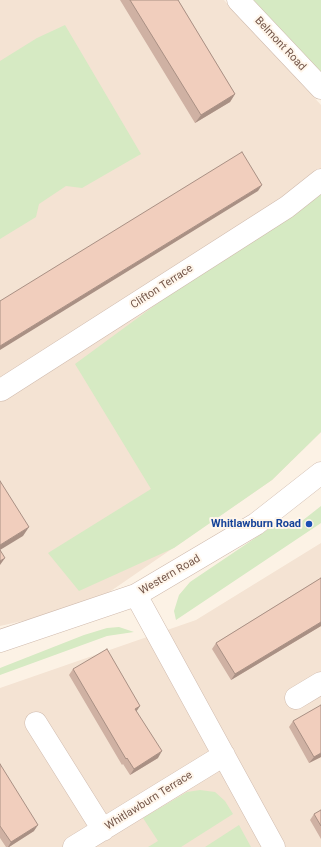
<!DOCTYPE html>
<html>
<head>
<meta charset="utf-8">
<style>
  body { margin:0 }
  canvas { display:block; background:#fcf2e5 }
</style>
</head>
<body>
<canvas width="321" height="847"></canvas>
<script>
const c = document.querySelector('canvas').getContext('2d');
c.lineJoin = 'round';
function fill(path, color) {
  c.fillStyle = color;
  c.fill(path, 'evenodd');
}
function poly(rows) {
  const path = new Path2D();
  for (const r of rows) {
    path.moveTo(r[0], r[1]);
    for (let i = 2; i < r.length; i += 2) path.lineTo(r[i], r[i + 1]);
  }
  return path;
}
function trace(path, color, width, dash) {
  c.strokeStyle = color;
  c.lineWidth = width;
  c.lineCap = dash ? 'butt' : 'round';
  c.setLineDash(dash || []);
  c.stroke(path);
}
function write(font, color, halo, rows, align = 'center') {
  c.font = font + ' Roboto,sans-serif';
  c.lineWidth = 4;
  c.setLineDash([]);
  c.textBaseline = 'middle';
  c.strokeStyle = halo;
  c.fillStyle = color;
  for (const [text, x, y, turn = 0] of rows) {
    c.save();
    c.translate(x, y);
    c.rotate((+turn || 0) * Math.PI / 180);
    c.textAlign = isNaN(turn) ? turn : align;
    if (halo) c.strokeText(text, 0, 0);
    c.fillText(text, 0, 0);
    c.restore();
  }
}
fill(poly([
  [0,0,224,0,321,105,321,432,272,480,89,606,0,626],
  [321,543,321,847,0,847,0,688,196,620]
]), '#f4e3d3');
fill(poly([
  [253,0,321,0,321,73],
  [65,25,141,154,82,188,66,186,39,204,36,217,0,239,0,61,37,38],
  [321,188,321,432,272,480,174,548,79,591,48,553,151,489,75,364,173,292],
  [321,506,321,523,176,620,174,611,179,595,190,582,276,524,293,528],
  [119,627,134,632,107,636,0,675,0,668,84,635,107,628],
  [200,790,215,792,225,801,233,814,181,847,148,847,158,841,143,818,187,792],
  [239,825,251,847,205,847]
]), '#d6eac3');
const minor = poly([
  [238,0,321,88],
  [1,390,287,207,321,180],
  [136,595,274,847],
  [0,641,136,595,256,524,321,473],
  [296,698,321,683],
  [36,723,103,830],
  [74,847,224,755]
]);
trace(minor, '#d0bbae', 23);
trace(minor, '#fff', 22);
fill(poly([
  [120,0,178,0,235,94,230,102,195,123],
  [321,578,321,626,231,680,212,649,216,643],
  [73,669,140,706,136,711,158,758,130,775,123,764,122,765,69,675],
  [293,721,321,757,309,763,289,727],
  [0,764,34,831,9,847,6,847,0,838],
  [321,810,321,839,310,820,314,814]
]), '#cfb1a3');
fill(poly([
  [235,94,230,102,195,123,201,115],
  [262,185,258,191,0,350,0,346],
  [29,527,23,536,0,550,0,545],
  [5,558,0,565,0,561],
  [321,622,321,626,231,680,235,674],
  [140,706,136,712,135,709],
  [162,751,158,758,130,775,134,769],
  [321,753,321,757,309,763,314,757],
  [38,825,34,831,9,847,8,847,11,842]
]), '#a99084');
const building = poly([
  [130,0,178,0,235,94,201,115,130,0],
  [242,152,262,185,0,346,0,301,242,152],
  [0,481,29,527,0,545,0,481],
  [0,550,5,558,0,561,0,550],
  [321,578,321,622,235,674,216,643,321,578],
  [107,649,140,706,135,709,162,751,134,769,127,758,126,759,73,669,107,649],
  [321,705,321,753,314,757,293,721,321,705],
  [0,764,38,825,11,842,0,826,0,764],
  [321,810,321,826,314,814,321,810]
]);
fill(building, '#f1cebd');
trace(building, '#a99084', 1);
for (const [x, y, r, color] of [
  [309,524,4,"#1a4fb4"]
]) {
  const dot = new Path2D();
  dot.arc(x, y, r, 0, 2 * Math.PI);
  c.fillStyle = color;
  c.fill(dot);
  trace(dot, '#fff6eb', 1.5);
}
write('11px', '#75574a', '#fff6eb', [
  ["Belmont Road",280,44,47],
  ["Clifton Terrace",162,287,-33],
  ["Western Road",170,575,-30],
  ["Whitlawburn Terrace",149,801,-32]
]);
write('bold 11px', '#164399', '#fff6eb', [
  ["Whitlawburn Road",301,524]
], 'right');
</script>
</body>
</html>
